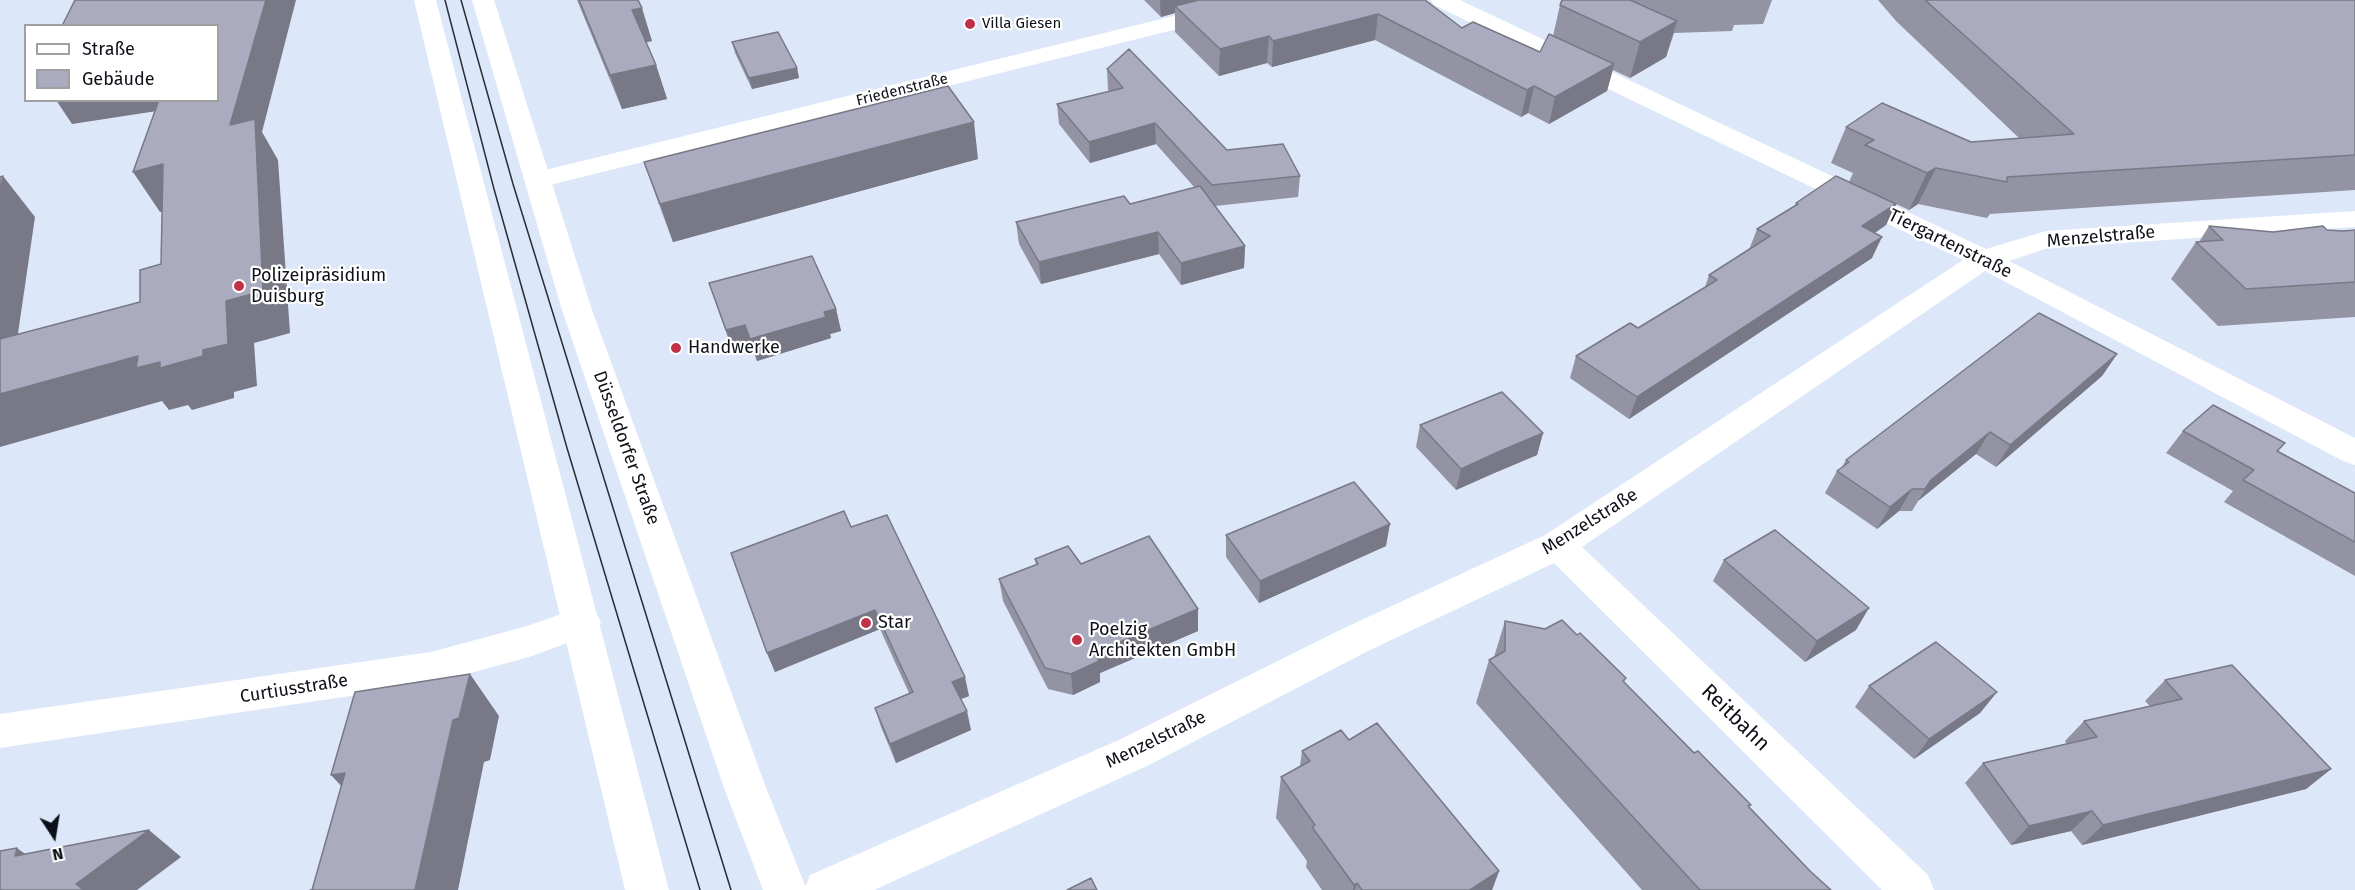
<!DOCTYPE html>
<html>
<head>
<meta charset="utf-8">
<style>
  body { margin:0 }
  #map { position:relative; width:2355px; height:890px; overflow:hidden; background:#dce7fa; font-family:"Fira Sans",sans-serif }
  canvas { display:block }
  .legend { position:absolute; left:24px; top:24px; width:195px; height:78px; box-sizing:border-box; background:#fff; border:2px solid #9ea0a2; margin:0; padding:8px 10px; list-style:none; font-size:18px; color:#0d1117 }
  .legend li { display:flex; align-items:center; gap:12px; height:30px }
  .legend b { width:30px; border:2px solid #9ea0a2 }
  .north { position:absolute; left:24px; top:806px; width:60px; height:60px; -webkit-text-stroke:4px #fff; paint-order:stroke; rotate:168deg; font-size:16px; font-weight:700; line-height:24px; text-align:center; color:#0d1117 }
  .north::after { content:''; display:block; margin:auto; width:21px; height:27px; background:#0d1117; clip-path:polygon(50% 0,100% 100%,50% 72%,0 100%) }
</style>
</head>
<body>
<div id="map">
<canvas width="2355" height="890"></canvas>
<ul class="legend">
<li><b style="height:8px;background:#fff"></b>Straße</li>
<li><b style="height:16px;background:#ababbf"></b>Gebäude</li>
</ul>
<div class="north">N</div>
</div>
<script>
const c = document.querySelector('canvas').getContext('2d');
c.lineJoin = 'round';
function poly(rows) {
  const path = new Path2D();
  for (const r of rows) {
    path.moveTo(r[0], r[1]);
    for (let i = 2; i < r.length; i += 2) path.lineTo(r[i], r[i + 1]);
  }
  return path;
}
function fill(path, color) {
  c.fillStyle = color;
  c.fill(path, 'evenodd');
}
function trace(path, color, width, dash) {
  c.strokeStyle = color;
  c.lineWidth = width;
  c.lineCap = dash ? 'butt' : 'round';
  c.setLineDash(dash || []);
  c.stroke(path);
}
function write(font, color, halo, rows, align = 'center') {
  c.font = font + ' "Fira Sans",sans-serif';
  c.lineWidth = 4.5;
  c.setLineDash([]);
  c.textBaseline = 'middle';
  c.strokeStyle = halo;
  c.fillStyle = color;
  for (const [text, x, y, turn = 0] of rows) {
    c.save();
    c.translate(x, y);
    c.rotate((+turn || 0) * Math.PI / 180);
    c.textAlign = isNaN(turn) ? turn : align;
    if (halo) c.strokeText(text, 0, 0);
    c.fillText(text, 0, 0);
    c.restore();
  }
}
fill(poly([
  [1239,0,1277,0,1274,5,538,188,529,186,525,180,529,174,1239,0],
  [1431,0,1460,0,1986,249,2046,231,2355,211,2355,227,2048,248,2009,261,2355,438,2355,465,2343,461,1985,271,1582,547,1928,875,1934,890,1882,890,1554,563,1366,652,1149,765,874,890,804,890,810,875,1121,739,1340,630,1545,535,1963,260,1434,5,1431,0],
  [582,607,595,611,601,622,595,633,529,657,431,684,0,748,0,714,431,652,527,626,582,607]
]), '#fff');
fill(poly([
  [414,0,436,0,669,890,625,890,414,0],
  [472,0,494,0,591,307,765,785,807,890,763,890,723,785,561,307,472,0]
]), '#fff');
trace(poly([
  [445,0,494,189,567,448,700,890],
  [461,0,513,184,731,890]
]), '#292e36', 1.5);
fill(poly([
  [577,0,638,0,652,41,646,42,656,65,667,99,622,109],
  [1144,0,1425,0,1462,28,1540,52,1553,36,1560,5,1562,0,1772,0,1763,24,1734,25,1732,31,1674,33,1666,57,1630,78,1613,70,1607,91,1549,124,1528,113,1521,117,1375,40,1272,67,1267,63,1219,76,1175,32,1175,13,1161,17],
  [1878,0,2355,0,2355,190,1990,214,1987,218,1918,204,1909,210,1896,204,1886,225,1875,233,1872,258,1629,419,1570,378,1576,356,1638,328,1705,287,1709,275,1749,250,1757,229,1795,206,1796,203,1849,182,1853,173,1831,163,1846,127,1971,142,2019,138,1896,21],
  [732,42,797,68,799,78,752,89,735,53],
  [1107,69,1227,150,1300,176,1298,197,1215,206,1245,246,1244,268,1181,285,1159,254,1041,284,1019,244,1016,222,1130,204,1195,188,1156,144,1090,163,1059,124,1057,104,1109,91,1108,90],
  [978,159,673,242,657,199,644,162],
  [2209,226,2273,232,2327,230,2343,231,2355,230,2355,317,2218,326,2171,279,2196,242,2199,242],
  [709,283,836,309,841,331,830,334,831,338,757,361,752,347,733,352],
  [2117,354,2102,376,1996,467,1976,454,1918,501,1912,511,1899,511,1877,529,1825,493,1837,471,1842,467,1846,460],
  [1420,425,1543,433,1537,455,1492,474,1456,490,1416,447],
  [2183,431,2285,443,2278,451,2355,493,2355,576,2224,502,2233,491,2166,453],
  [851,527,969,696,961,699,971,730,896,763,881,727,875,708,909,693,880,629,775,672,767,653],
  [1226,535,1386,546,1259,603,1226,557],
  [1035,559,1081,564,1198,609,1198,631,1100,673,1100,682,1073,695,1048,689,1003,601,999,579,1036,565],
  [1724,560,1856,630,1805,662,1713,581],
  [1505,621,1577,635,1626,678,1624,682,1749,807,1810,871,1831,890,1642,890,1476,703,1489,660,1494,657],
  [2165,680,2331,769,2306,789,2082,845,2071,831,2011,845,1965,783,1983,763,2067,744,2065,741,2084,721,2150,706,2145,701],
  [1869,686,1997,692,1980,713,1914,759,1855,707],
  [1349,740,1499,871,1492,890,1322,890,1306,867,1307,861,1276,818,1281,777,1300,766,1302,751]
]), '#9393a4');
fill(poly([
  [266,0,296,0,262,132,278,160,290,333,254,343,257,386,234,392,234,398,192,410,188,405,169,410,162,401,0,447,0,394,138,356,203,350,226,301,230,125],
  [1160,0,1230,0,1175,6,1175,13,1161,17],
  [642,8,652,41,643,43,632,10],
  [1378,14,1375,40,1272,67,1273,41],
  [1677,21,1666,57,1630,78,1640,42],
  [1269,36,1267,63,1219,76,1220,49],
  [1614,64,1607,91,1549,124,1555,97],
  [656,65,667,99,622,109,610,75],
  [797,68,799,78,752,89,749,78],
  [1534,86,1528,113,1521,117,1527,90],
  [56,100,193,100,196,105,72,124],
  [974,122,978,159,673,242,660,204],
  [1155,123,1156,144,1090,163,1089,142],
  [163,164,190,205,160,212,133,172],
  [1936,168,1918,204,1909,210,1927,173],
  [3,176,35,217,10,388,0,376,0,194],
  [1896,204,1886,225,1852,248,1862,226],
  [1158,232,1159,254,1041,284,1039,262],
  [1882,237,1872,258,1629,419,1637,397],
  [1245,246,1244,268,1181,285,1181,263],
  [836,309,841,331,830,334,831,338,757,361,750,339,824,312],
  [745,325,752,347,733,352,726,330],
  [2117,354,2102,376,1996,467,2010,445],
  [1990,432,1976,454,1918,501,1912,511,1931,480],
  [1543,433,1537,455,1492,474,1456,490,1461,469,1498,452],
  [1912,489,1899,511,1877,529,1890,507],
  [1390,524,1386,546,1259,603,1260,581],
  [1869,608,1856,630,1805,662,1817,641],
  [1198,609,1198,631,1100,673,1100,682,1073,695,1071,674,1094,653],
  [875,610,880,629,775,672,767,653],
  [470,674,499,716,490,760,484,762,458,890,415,890,453,720],
  [965,677,969,696,956,701,952,682],
  [1997,692,1980,713,1914,759,1929,739],
  [967,711,971,730,896,763,890,744],
  [2331,769,2306,789,2082,845,2103,825],
  [345,773,369,816,331,775],
  [2092,811,2071,831,2011,845,2029,826],
  [149,830,181,857,137,890,84,890,76,884],
  [17,848,54,875,15,856],
  [1499,871,1492,890,1470,890],
  [1357,883,1355,890,1353,890,1354,885]
]), '#787886');
const building = poly([
  [75,0,266,0,230,125,255,119,263,291,226,301,228,344,203,350,203,356,160,368,160,362,136,368,138,356,0,394,0,339,140,302,140,270,161,264,163,164,133,172,159,100,218,100,218,26,62,26,75,0],
  [579,0,638,0,642,8,632,10,656,65,610,75,579,0],
  [1199,0,1425,0,1462,28,1473,22,1540,52,1549,34,1614,64,1555,97,1534,86,1527,90,1378,14,1273,41,1269,36,1220,49,1175,6,1199,0],
  [1562,0,1630,0,1677,21,1640,42,1560,5,1562,0],
  [1925,0,2355,0,2355,155,2007,177,2007,182,1936,168,1927,173,1865,145,1874,140,1846,127,1882,103,1971,142,2074,134,1925,0],
  [778,32,797,68,749,78,732,42,778,32],
  [1129,49,1227,150,1283,144,1300,176,1212,185,1155,123,1089,142,1057,104,1123,88,1107,69,1129,49],
  [948,86,974,122,660,204,644,162,948,86],
  [3,176,0,194,0,177,3,176],
  [1836,176,1896,204,1862,226,1882,237,1637,397,1576,356,1630,323,1638,328,1717,280,1709,275,1770,236,1757,229,1798,204,1796,203,1836,176],
  [1200,186,1245,246,1181,263,1158,232,1039,262,1016,222,1124,196,1130,204,1200,186],
  [2209,226,2273,232,2323,226,2327,230,2343,231,2355,230,2355,282,2246,289,2196,242,2223,240,2209,226],
  [812,256,836,309,824,312,826,317,750,339,745,325,726,330,709,283,812,256],
  [2039,313,2117,354,2010,445,1990,432,1931,480,1925,489,1912,489,1890,507,1837,471,1849,462,1846,460,2039,313],
  [1502,392,1543,433,1498,452,1461,469,1420,425,1502,392],
  [2213,405,2285,443,2277,451,2355,493,2355,542,2243,480,2254,470,2183,431,2213,405],
  [1354,482,1390,524,1260,581,1226,535,1354,482],
  [844,511,851,527,887,515,965,677,952,682,967,711,890,744,875,708,913,692,875,610,767,653,731,553,844,511],
  [1775,530,1869,608,1817,641,1724,560,1775,530],
  [1149,536,1198,609,1094,653,1099,661,1071,674,1045,668,999,579,1038,564,1035,559,1068,546,1081,564,1149,536],
  [1562,620,1577,635,1580,633,1626,678,1623,681,1694,753,1698,751,1751,805,1748,806,1810,871,1831,890,1700,890,1489,660,1505,651,1505,621,1545,629,1562,620],
  [1936,642,1997,692,1929,739,1869,686,1936,642],
  [2232,665,2331,769,2103,825,2092,811,2029,826,1983,763,2097,737,2084,721,2182,699,2165,680,2232,665],
  [470,674,459,718,453,720,415,890,310,890,312,890,345,773,331,775,355,692,470,674],
  [1377,723,1499,871,1470,890,1362,890,1357,883,1354,885,1312,827,1315,825,1281,777,1310,761,1302,751,1341,730,1349,740,1377,723],
  [149,830,76,884,84,890,0,890,0,851,17,848,15,856,149,830],
  [1091,878,1097,890,1067,890,1091,878]
]);
fill(building, '#ababbf');
trace(building, '#787886', 1.5);
for (const [x, y, r, color] of [
  [970,24,6,"#c03046"],
  [239,286,6,"#c03046"],
  [676,348,6,"#c03046"],
  [866,623,6,"#c03046"],
  [1077,640,6,"#c03046"]
]) {
  const dot = new Path2D();
  dot.arc(x, y, r, 0, 2 * Math.PI);
  c.fillStyle = color;
  c.fill(dot);
  trace(dot, '#fff', 2);
}
write('15px', '#0d1117', '#fff', [
  ["Villa Giesen",982,24]
], 'left');
write('15px', '#0d1117', '#fff', [
  ["Friedenstraße",902,90,-14]
]);
write('18px', '#0d1117', '#fff', [
  ["Menzelstraße",2101,237,-5],
  ["Tiergartenstraße",1950,244,26],
  ["Düsseldorfer Straße",626,448,70],
  ["Menzelstraße",1590,522,-32],
  ["Curtiusstraße",294,689,-9],
  ["Menzelstraße",1156,740,-26]
]);
write('18px', '#0d1117', '#fff', [
  ["Polizeipräsidium",251,276],
  ["Duisburg",251,297],
  ["Handwerke",688,348],
  ["Star",878,623],
  ["Poelzig",1089,630],
  ["Architekten GmbH",1089,651]
], 'left');
write('21px', '#0d1117', '#fff', [
  ["Reitbahn",1735,718,44]
]);
</script>
</body>
</html>
